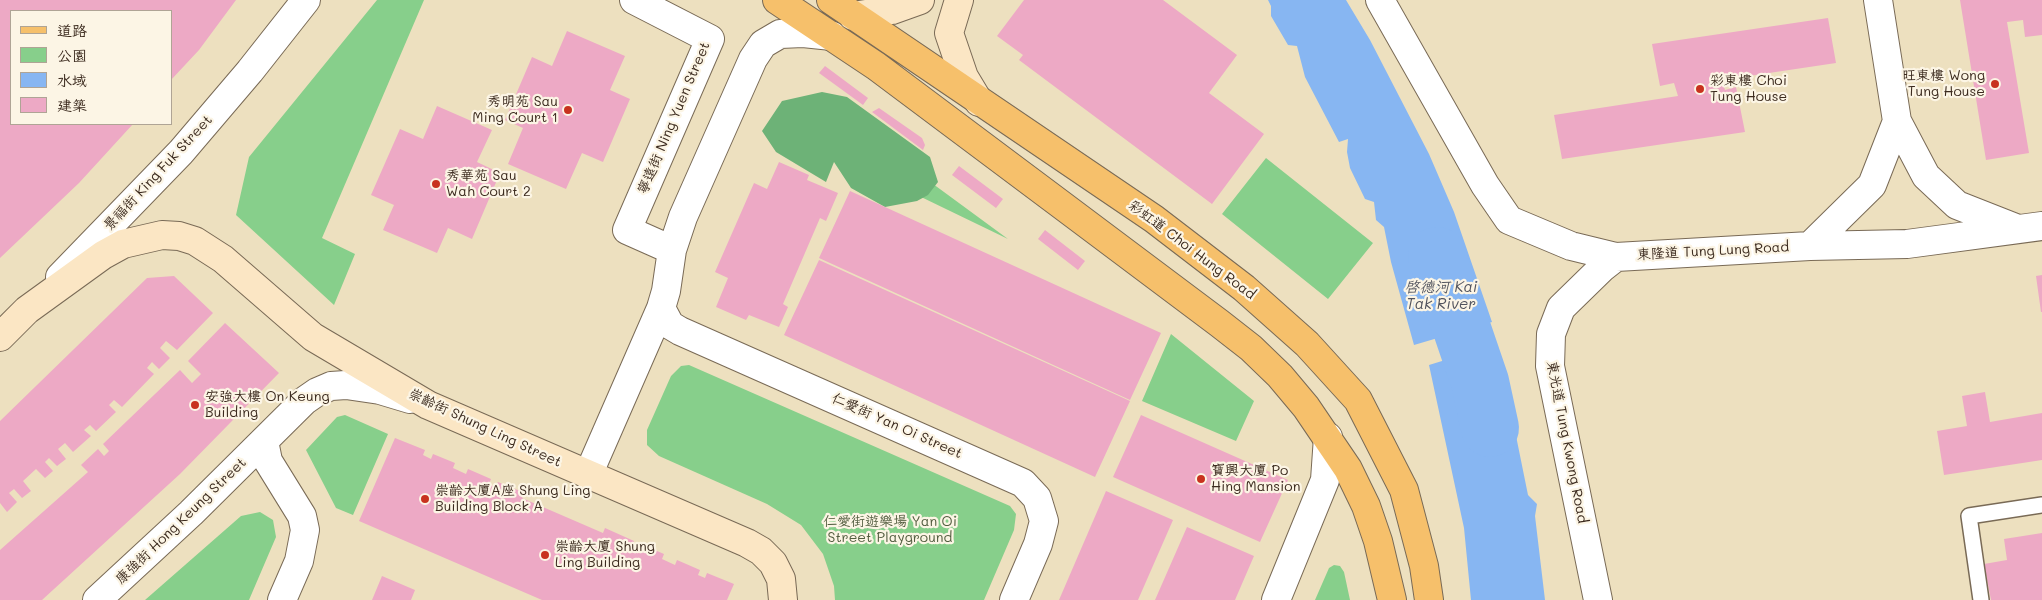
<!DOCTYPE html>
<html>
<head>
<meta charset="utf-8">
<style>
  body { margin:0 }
  #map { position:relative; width:2042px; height:600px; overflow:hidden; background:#ede0bf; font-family:Mali,"LXGW WenKai TC",sans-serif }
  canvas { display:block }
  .legend { position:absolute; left:10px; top:10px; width:162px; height:115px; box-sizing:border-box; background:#fcf5e5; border:1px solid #afa495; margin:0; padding:6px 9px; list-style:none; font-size:15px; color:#3b2a1e }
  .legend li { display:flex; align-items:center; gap:10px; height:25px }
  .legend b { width:25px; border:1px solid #afa495 }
</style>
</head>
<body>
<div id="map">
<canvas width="2042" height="600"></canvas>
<ul class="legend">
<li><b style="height:6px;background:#f6c06b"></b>道路</li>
<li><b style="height:14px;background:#87cf8b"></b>公園</li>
<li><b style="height:14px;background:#87b6f2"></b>水域</li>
<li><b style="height:14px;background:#eda9c5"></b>建築</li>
</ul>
</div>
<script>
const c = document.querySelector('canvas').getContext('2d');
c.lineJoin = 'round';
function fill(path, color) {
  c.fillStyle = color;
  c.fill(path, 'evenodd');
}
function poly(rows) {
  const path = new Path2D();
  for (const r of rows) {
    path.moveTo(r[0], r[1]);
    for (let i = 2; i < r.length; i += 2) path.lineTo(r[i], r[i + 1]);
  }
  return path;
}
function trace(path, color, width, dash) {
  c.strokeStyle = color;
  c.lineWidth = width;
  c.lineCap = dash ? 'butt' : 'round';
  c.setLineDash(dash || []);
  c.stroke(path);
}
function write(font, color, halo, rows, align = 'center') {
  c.font = font + ' Mali,"LXGW WenKai TC",sans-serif';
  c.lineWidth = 4.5;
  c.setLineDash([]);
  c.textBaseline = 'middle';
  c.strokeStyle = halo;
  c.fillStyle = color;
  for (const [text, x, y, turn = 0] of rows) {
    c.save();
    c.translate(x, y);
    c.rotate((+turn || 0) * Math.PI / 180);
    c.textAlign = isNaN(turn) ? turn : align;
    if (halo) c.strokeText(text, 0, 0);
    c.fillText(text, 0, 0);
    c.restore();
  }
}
fill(poly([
  [377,0,424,0,322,238,355,254,334,305,236,215,249,157],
  [835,112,1008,239,797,137],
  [1266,158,1373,243,1328,299,1222,214],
  [1171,334,1254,401,1236,441,1142,401],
  [689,365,1010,506,1016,514,1014,530,984,600,835,600,834,586,823,554,801,525,767,504,659,456,647,445,647,430,671,376,681,366],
  [345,415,388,434,353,515,336,508,306,450,337,417],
  [260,512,273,520,276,537,249,600,145,600,241,516],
  [1334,565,1340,566,1344,572,1350,600,1315,600,1329,568]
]), '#87cf8b');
fill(poly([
  [822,92,847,97,930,157,938,182,928,195,917,201,885,207,851,188,834,162,826,182,776,152,762,131,782,101]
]), '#6db277');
fill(poly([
  [1268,0,1346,0,1370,40,1429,154,1454,212,1492,322,1414,345,1391,262,1384,227,1376,220,1374,202,1365,199,1350,168,1347,152,1348,139,1339,142,1305,77,1297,46,1288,45,1271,16,1271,6],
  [1491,346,1513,421,1528,495,1537,504,1535,516,1545,600,1471,600,1464,528,1429,365]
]), '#87b6f2');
trace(poly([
  [1437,256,1480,382,1490,428]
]), '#87b6f2', 58);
fill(poly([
  [0,0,236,0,199,50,171,80,171,11,11,11,11,124,133,124,79,183,0,258],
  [1024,0,1163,0,1237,55,1209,93,1264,134,1212,204,1019,60,1023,55,997,36],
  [1960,0,2042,0,2042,35,2025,37,2023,20,2007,22,2029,153,1986,160],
  [1828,18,1836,63,1722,80,1725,90,1736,87,1745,132,1562,159,1554,115,1678,96,1674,83,1660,86,1652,44],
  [567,31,625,56,610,90,630,99,603,162,582,153,566,189,508,164,523,128,505,120,532,57,552,66],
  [825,66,868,98,863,105,819,73],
  [437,106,492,130,477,162,500,173,472,239,448,228,437,253,383,230,394,205,371,195,400,129,423,139],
  [879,108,922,138,925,145,923,150,872,112],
  [779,162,809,175,807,180,838,193,826,221,820,218,783,304,788,307,779,327,749,315,746,320,716,307,728,278,715,272,754,183,767,189],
  [959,166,1003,199,996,208,952,175],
  [850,191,1161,333,1130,400,819,258],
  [1045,230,1085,261,1078,270,1038,239],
  [819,260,1130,401,1095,477,784,335],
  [2042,275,2042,312,2041,312,2036,276],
  [174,276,213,313,177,350,166,341,160,348,170,358,159,369,152,362,147,368,154,374,122,407,114,400,109,405,116,412,96,431,90,425,84,430,91,436,73,452,65,443,58,449,66,459,57,466,49,458,45,462,53,471,45,478,36,469,23,481,31,491,22,498,14,489,9,493,17,502,7,512,0,503,0,421,147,278],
  [225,323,279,373,180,474,42,600,0,600,0,550,88,472,81,465,98,449,104,456,109,451,103,444,180,370,192,383,201,374,188,361],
  [1985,392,1990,422,2042,413,2042,460,1944,475,1937,431,1967,426,1962,396],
  [1141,415,1288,480,1260,542,1113,477],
  [395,438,425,450,423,455,431,459,433,454,455,463,453,468,466,474,468,469,491,479,489,484,495,487,498,482,525,493,522,498,603,533,605,528,634,541,632,546,641,550,643,545,664,554,662,559,675,565,677,560,700,570,698,575,705,578,707,573,734,584,727,600,542,600,359,521],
  [1106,491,1173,520,1138,600,1059,600],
  [1187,527,1254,556,1235,600,1155,600],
  [2042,533,2042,600,1991,600,1984,564,2007,560,2004,539],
  [382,576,415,590,411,600,372,600]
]), '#eda9c5');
const lane = poly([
  [1981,600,1969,516,2042,505]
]);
const street = poly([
  [634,0,710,39,627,230,672,250],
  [1380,0,1485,185,1509,220,1571,246,1616,257,1810,246,1907,244,2042,226],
  [1878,0,1897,121,1926,176,1957,205,2018,229],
  [1810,246,1872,185,1897,121],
  [60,277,181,152,250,71,306,0],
  [661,308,670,325,680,331,1023,483,1037,498,1044,521,1038,544,1014,600],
  [264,441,268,461,302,516,305,530,299,561,282,600],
  [588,475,661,308,666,291,672,250,683,217,753,59,763,44,780,34,803,33,832,36],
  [97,600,191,513,304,401,317,392,331,386,346,385,380,390,410,399],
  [1276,600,1325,480,1328,437],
  [1598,600,1550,366,1551,334,1561,308,1602,268,1616,257]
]);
const secondary = poly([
  [959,0,949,33,964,77,979,102],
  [853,16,892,10,920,0],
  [0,337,27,310,103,255,123,244,162,235,179,236,195,241,223,259,313,337,428,405,747,543,761,551,773,563,781,579,783,600]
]);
const primary = poly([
  [777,0,876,66,1059,203,1219,323,1251,348,1280,376,1306,407,1348,469,1366,506,1378,541,1392,600],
  [831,0,1154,219,1244,288,1307,344,1358,400,1404,490,1424,566,1429,600]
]);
trace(lane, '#796a56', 18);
trace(street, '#796a56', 30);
trace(secondary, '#796a56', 30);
trace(primary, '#796a56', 30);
trace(lane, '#fff', 15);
trace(street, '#fff', 28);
trace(secondary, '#fbe6c4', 28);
trace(primary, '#f6c06b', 28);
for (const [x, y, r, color] of [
  [1995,84,5,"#c8321e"],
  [1700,89,5,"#c8321e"],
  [568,110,5,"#c8321e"],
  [436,184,5,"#c8321e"],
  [195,405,5,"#c8321e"],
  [1201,479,5,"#c8321e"],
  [425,499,5,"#c8321e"],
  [545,555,5,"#c8321e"]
]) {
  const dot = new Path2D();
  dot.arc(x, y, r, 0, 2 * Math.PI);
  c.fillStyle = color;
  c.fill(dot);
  trace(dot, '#fcf5e5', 2);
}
write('14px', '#3b2a1e', '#fcf5e5', [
  ["旺東樓 Wong",1985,76,"right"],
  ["Tung House",1985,92,"right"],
  ["彩東樓 Choi",1710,81],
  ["Tung House",1710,97],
  ["秀明苑 Sau",558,102,"right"],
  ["Ming Court 1",558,118,"right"],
  ["秀華苑 Sau",446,176],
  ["Wah Court 2",446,192],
  ["安強大樓 On Keung",205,397],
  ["Building",205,413],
  ["寶興大廈 Po",1211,471],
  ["Hing Mansion",1211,487],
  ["崇齡大廈A座 Shung Ling",435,491],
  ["Building Block A",435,507],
  ["崇齡大廈 Shung",555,547],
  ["Ling Building",555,563]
], 'left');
write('14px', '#3b2a1e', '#fcf5e5', [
  ["寧遠街 Ning Yuen Street",674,118,-67],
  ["景福街 King Fuk Street",158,173,-47],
  ["彩虹道 Choi Hung Road",1192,250,37],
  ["東隆道 Tung Lung Road",1713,251,-3],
  ["仁愛街 Yan Oi Street",897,426,24],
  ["崇齡街 Shung Ling Street",485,428,25],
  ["東光道 Tung Kwong Road",1567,442,79],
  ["康強街 Hong Keung Street",181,521,-44]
]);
write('14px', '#525c3f', '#fcf5e5', [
  ["仁愛街遊樂場 Yan Oi",890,522],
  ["Street Playground",890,538]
]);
write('italic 15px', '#52545e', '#fcf5e5', [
  ["啓德河 Kai",1441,287],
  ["Tak River",1441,304]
]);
</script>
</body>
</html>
